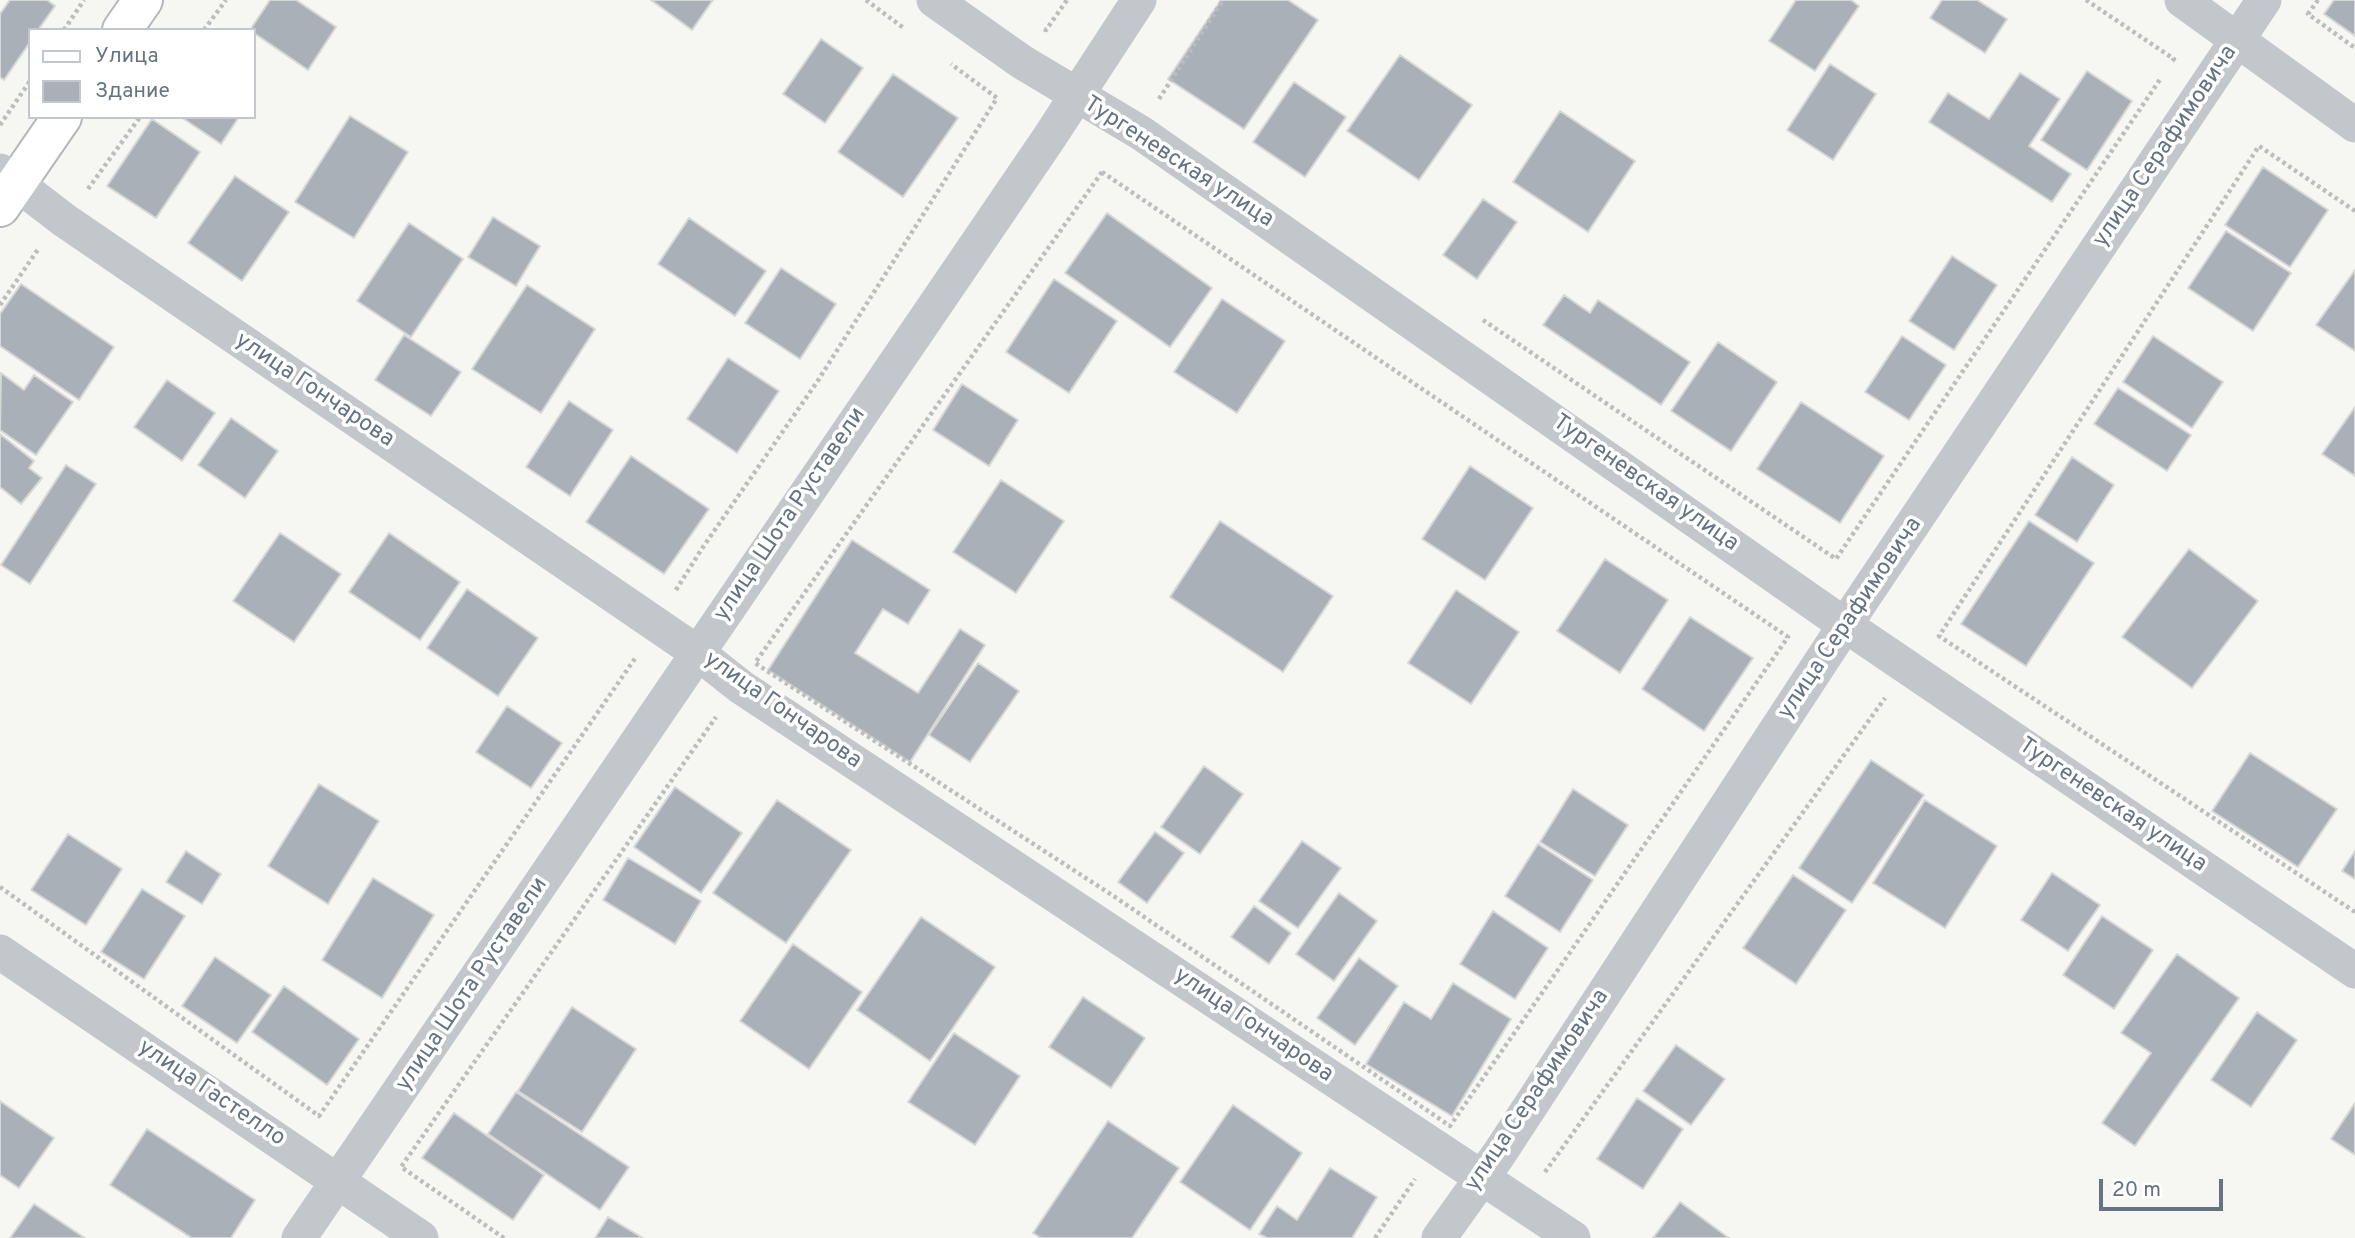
<!DOCTYPE html>
<html>
<head>
<meta charset="utf-8">
<style>
  body { margin:0 }
  #map { position:relative; width:2355px; height:1238px; overflow:hidden; background:#f6f6f2; font-family:Overpass,sans-serif }
  canvas { display:block }
  .legend { position:absolute; left:28px; top:28px; width:228px; height:91px; box-sizing:border-box; background:#fff; border:2px solid #c1c7cd; margin:0; padding:9px 12px; list-style:none; font-size:21px; color:#657383 }
  .legend li { display:flex; align-items:center; gap:14px; height:35px }
  .legend b { width:35px; border:2px solid #c1c7cd }
  .scale { position:absolute; left:2099px; top:1179px; width:124px; height:32px; box-sizing:border-box; border:4px solid #657383; border-top:0; padding-left:9px; font-size:21px; line-height:24px; white-space:nowrap; color:#657383; -webkit-text-stroke:5px #fff; paint-order:stroke }
</style>
</head>
<body>
<div id="map">
<canvas width="2355" height="1238"></canvas>
<ul class="legend">
<li><b style="height:9px;background:#fff"></b>Улица</li>
<li><b style="height:19px;background:#a9b0b7"></b>Здание</li>
</ul>
<div class="scale">20 m</div>
</div>
<script>
const c = document.querySelector('canvas').getContext('2d');
c.lineJoin = 'round';
function fill(path, color) {
  c.fillStyle = color;
  c.fill(path, 'evenodd');
}
function poly(rows) {
  const path = new Path2D();
  for (const r of rows) {
    path.moveTo(r[0], r[1]);
    for (let i = 2; i < r.length; i += 2) path.lineTo(r[i], r[i + 1]);
  }
  return path;
}
function trace(path, color, width, dash) {
  c.strokeStyle = color;
  c.lineWidth = width;
  c.lineCap = dash ? 'butt' : 'round';
  c.setLineDash(dash || []);
  c.stroke(path);
}
function write(font, color, halo, rows, align = 'center') {
  c.font = font + ' Overpass,sans-serif';
  c.lineWidth = 7;
  c.setLineDash([]);
  c.textBaseline = 'middle';
  c.strokeStyle = halo;
  c.fillStyle = color;
  for (const [text, x, y, turn = 0] of rows) {
    c.save();
    c.translate(x, y);
    c.rotate((+turn || 0) * Math.PI / 180);
    c.textAlign = isNaN(turn) ? turn : align;
    if (halo) c.strokeText(text, 0, 0);
    c.fillText(text, 0, 0);
    c.restore();
  }
}
const building = poly([
  [10,0,47,0,55,6,38,30,30,30,30,42,4,80,0,77,0,14,10,0],
  [270,0,296,0,336,27,308,70,254,33,254,30,250,30,270,0],
  [651,0,713,0,692,30,651,0],
  [1221,0,1288,0,1318,20,1244,129,1168,79,1221,0],
  [1796,0,1851,0,1859,6,1815,71,1769,41,1796,0],
  [1942,0,1977,0,2007,19,1985,53,1930,18,1942,0],
  [2334,0,2355,0,2355,36,2324,14,2334,0],
  [821,39,863,68,825,123,783,94,821,39],
  [1400,55,1472,105,1419,180,1347,131,1400,55],
  [1830,64,1876,94,1833,160,1787,130,1830,64],
  [2087,71,2132,101,2087,170,2041,140,2087,71],
  [2020,73,2060,99,2029,146,2071,174,2052,202,1929,122,1948,93,1989,119,2020,73],
  [893,74,958,118,903,197,838,152,893,74],
  [1294,82,1346,117,1305,177,1253,142,1294,82],
  [1560,111,1635,161,1588,232,1513,182,1560,111],
  [350,116,408,152,354,238,295,202,350,116],
  [181,117,239,117,221,144,181,117],
  [152,119,200,152,156,218,107,186,152,119],
  [2263,167,2328,210,2290,267,2225,225,2263,167],
  [235,176,289,212,242,281,188,243,235,176],
  [1483,199,1517,222,1477,279,1443,255,1483,199],
  [1107,213,1212,288,1170,347,1065,273,1107,213],
  [493,217,540,246,516,286,468,257,493,217],
  [689,218,766,271,735,316,658,264,689,218],
  [409,223,463,259,411,337,357,301,409,223],
  [2226,231,2291,273,2253,331,2188,288,2226,231],
  [1952,256,1997,285,1954,350,1909,321,1952,256],
  [781,268,836,304,800,359,745,323,781,268],
  [2355,270,2355,351,2316,325,2355,270],
  [1054,279,1117,321,1069,393,1006,352,1054,279],
  [21,284,114,347,79,400,0,346,0,314,21,284],
  [527,285,595,329,541,413,472,369,527,285],
  [1564,295,1590,313,1598,300,1690,362,1661,405,1543,325,1564,295],
  [1222,299,1285,341,1237,413,1174,372,1222,299],
  [404,335,461,372,431,416,375,380,404,335],
  [1902,336,1946,365,1909,420,1865,392,1902,336],
  [2153,336,2223,382,2192,428,2123,382,2153,336],
  [1718,342,1777,382,1731,451,1671,411,1718,342],
  [728,358,779,391,737,453,687,419,728,358],
  [1,373,24,390,34,375,73,402,36,455,0,430,1,373],
  [167,380,215,413,182,461,134,427,167,380],
  [962,384,1018,420,989,466,933,430,962,384],
  [2118,388,2191,435,2167,471,2094,424,2118,388],
  [569,401,613,430,570,496,526,467,569,401],
  [1801,402,1884,456,1840,523,1757,469,1801,402],
  [2355,407,2355,476,2322,454,2355,407],
  [231,418,278,451,245,498,198,465,231,418],
  [0,434,34,461,29,468,42,478,21,504,0,487,0,434],
  [631,456,709,509,664,574,586,522,631,456],
  [2072,457,2114,485,2077,542,2035,515,2072,457],
  [66,465,96,484,30,584,1,565,66,465],
  [1470,466,1533,508,1485,580,1422,539,1470,466],
  [1001,480,1064,521,1016,593,953,552,1001,480],
  [1220,521,1333,596,1283,672,1170,597,1220,521],
  [2029,521,2094,563,2026,666,1961,624,2029,521],
  [280,533,341,574,294,642,233,601,280,533],
  [389,533,460,582,420,640,349,592,389,533],
  [852,540,930,590,908,624,883,609,855,653,918,693,960,629,985,645,910,762,768,670,852,540],
  [2189,549,2258,601,2192,688,2122,637,2189,549],
  [1605,559,1668,600,1620,673,1557,631,1605,559],
  [467,589,538,638,498,696,427,648,467,589],
  [1456,590,1519,632,1471,704,1408,663,1456,590],
  [1690,617,1753,658,1704,731,1642,689,1690,617],
  [978,663,1019,691,970,762,929,735,978,663],
  [507,706,562,743,531,788,476,752,507,706],
  [2250,753,2337,809,2298,867,2212,811,2250,753],
  [1871,760,1924,795,1852,903,1799,868,1871,760],
  [1204,766,1243,794,1200,854,1161,827,1204,766],
  [319,784,379,821,328,904,268,866,319,784],
  [675,787,742,833,701,893,634,847,675,787],
  [1573,789,1628,825,1595,876,1540,842,1573,789],
  [777,800,851,850,786,943,713,893,777,800],
  [1925,800,1997,846,1945,928,1873,883,1925,800],
  [1155,832,1184,853,1147,903,1118,882,1155,832],
  [68,834,122,869,86,925,31,890,68,834],
  [1302,841,1341,868,1298,928,1259,901,1302,841],
  [1538,844,1593,880,1560,932,1505,896,1538,844],
  [186,851,221,874,202,904,166,882,186,851],
  [2355,851,2355,879,2342,871,2355,851],
  [628,858,701,901,675,944,603,900,628,858],
  [2052,873,2100,905,2068,951,2021,920,2052,873],
  [1793,875,1846,910,1796,984,1743,948,1793,875],
  [373,878,434,915,382,998,322,960,373,878],
  [142,889,185,916,144,979,101,952,142,889],
  [1339,893,1377,921,1334,981,1296,954,1339,893],
  [1254,906,1291,933,1269,964,1231,937,1254,906],
  [1493,911,1548,948,1515,999,1460,964,1493,911],
  [2102,916,2153,950,2114,1009,2063,975,2102,916],
  [921,917,995,967,930,1061,857,1010,921,917],
  [793,944,862,992,809,1069,740,1021,793,944],
  [2177,954,2239,998,2135,1146,2102,1123,2151,1053,2121,1033,2177,954],
  [215,957,271,995,237,1043,182,1006,215,957],
  [1359,958,1398,986,1355,1045,1317,1018,1359,958],
  [1453,983,1511,1019,1452,1116,1366,1064,1404,1002,1431,1019,1453,983],
  [284,986,359,1039,327,1085,252,1032,284,986],
  [1083,997,1145,1038,1111,1088,1049,1047,1083,997],
  [572,1007,636,1049,582,1132,518,1091,572,1007],
  [2257,1012,2297,1040,2251,1107,2211,1080,2257,1012],
  [954,1033,1020,1076,975,1145,908,1102,954,1033],
  [1676,1045,1725,1079,1691,1125,1643,1091,1676,1045],
  [516,1092,629,1167,600,1210,488,1134,516,1092],
  [1637,1098,1683,1129,1643,1189,1597,1159,1637,1098],
  [0,1101,54,1138,19,1188,0,1175,0,1101],
  [2355,1103,2355,1155,2331,1139,2355,1103],
  [1233,1105,1302,1153,1250,1230,1180,1182,1233,1105],
  [454,1113,544,1175,513,1220,422,1158,454,1113],
  [1108,1121,1179,1168,1132,1238,1041,1238,1033,1233,1108,1121],
  [147,1129,255,1200,231,1238,192,1238,110,1185,147,1129],
  [1330,1168,1377,1197,1352,1238,1267,1238,1259,1234,1277,1206,1297,1220,1330,1168],
  [1680,1202,1729,1238,1653,1238,1680,1202],
  [34,1204,85,1238,10,1238,34,1204],
  [608,1217,643,1238,595,1238,608,1217]
]);
fill(building, '#a9b0b7');
trace(building, '#d7d7d5', 2);
const secondary = poly([
  [122,30,143,0],
  [0,207,62,117]
]);
trace(secondary, '#b3b8bd', 42);
trace(poly([
  [866,0,905,29],
  [2086,0,2174,59,2171,62],
  [2318,0,2308,14,2355,48],
  [1044,29,1046,30,1067,0],
  [64,30,84,0],
  [204,30,226,0],
  [1159,99,1223,0],
  [0,125,30,81],
  [1102,172,1788,637,1450,1126,1115,897,755,663,1102,172],
  [88,189,140,117],
  [2355,211,2259,146,1939,636,2355,912],
  [0,305,39,248],
  [1483,320,1836,559,2161,78],
  [676,590,701,550,817,382,997,98,951,64],
  [0,887,319,1116,636,657],
  [1545,1172,1885,698],
  [504,1238,401,1167,716,717],
  [1375,1238,1415,1179]
]), '#bbbdbf', 4.5, [3.5, 3.5]);
trace(poly([
  [934,0,1022,62,1141,133,1845,625,2355,971],
  [2182,0,2355,125],
  [0,171,64,220,698,653,741,687,1573,1238],
  [0,952,421,1238],
  [299,1238,1049,138,1139,0],
  [1439,1238,1499,1154,1845,625,2264,0]
]), '#c3c6ca', 35);
trace(secondary, '#fff', 38);
write('23px', '#657383', '#fff', [
  ["улица Серафимовича",2166,147,-56],
  ["Тургеневская улица",1178,163,33],
  ["улица Гончарова",314,391,34],
  ["Тургеневская улица",1645,484,35],
  ["улица Шота Руставели",791,515,-56],
  ["улица Серафимовича",1851,619,-56],
  ["улица Гончарова",782,711,35],
  ["Тургеневская улица",2112,806,34],
  ["улица Шота Руставели",473,985,-56],
  ["улица Гончарова",1253,1026,34],
  ["улица Серафимовича",1538,1091,-56],
  ["улица Гастелло",211,1094,34]
]);
</script>
</body>
</html>
